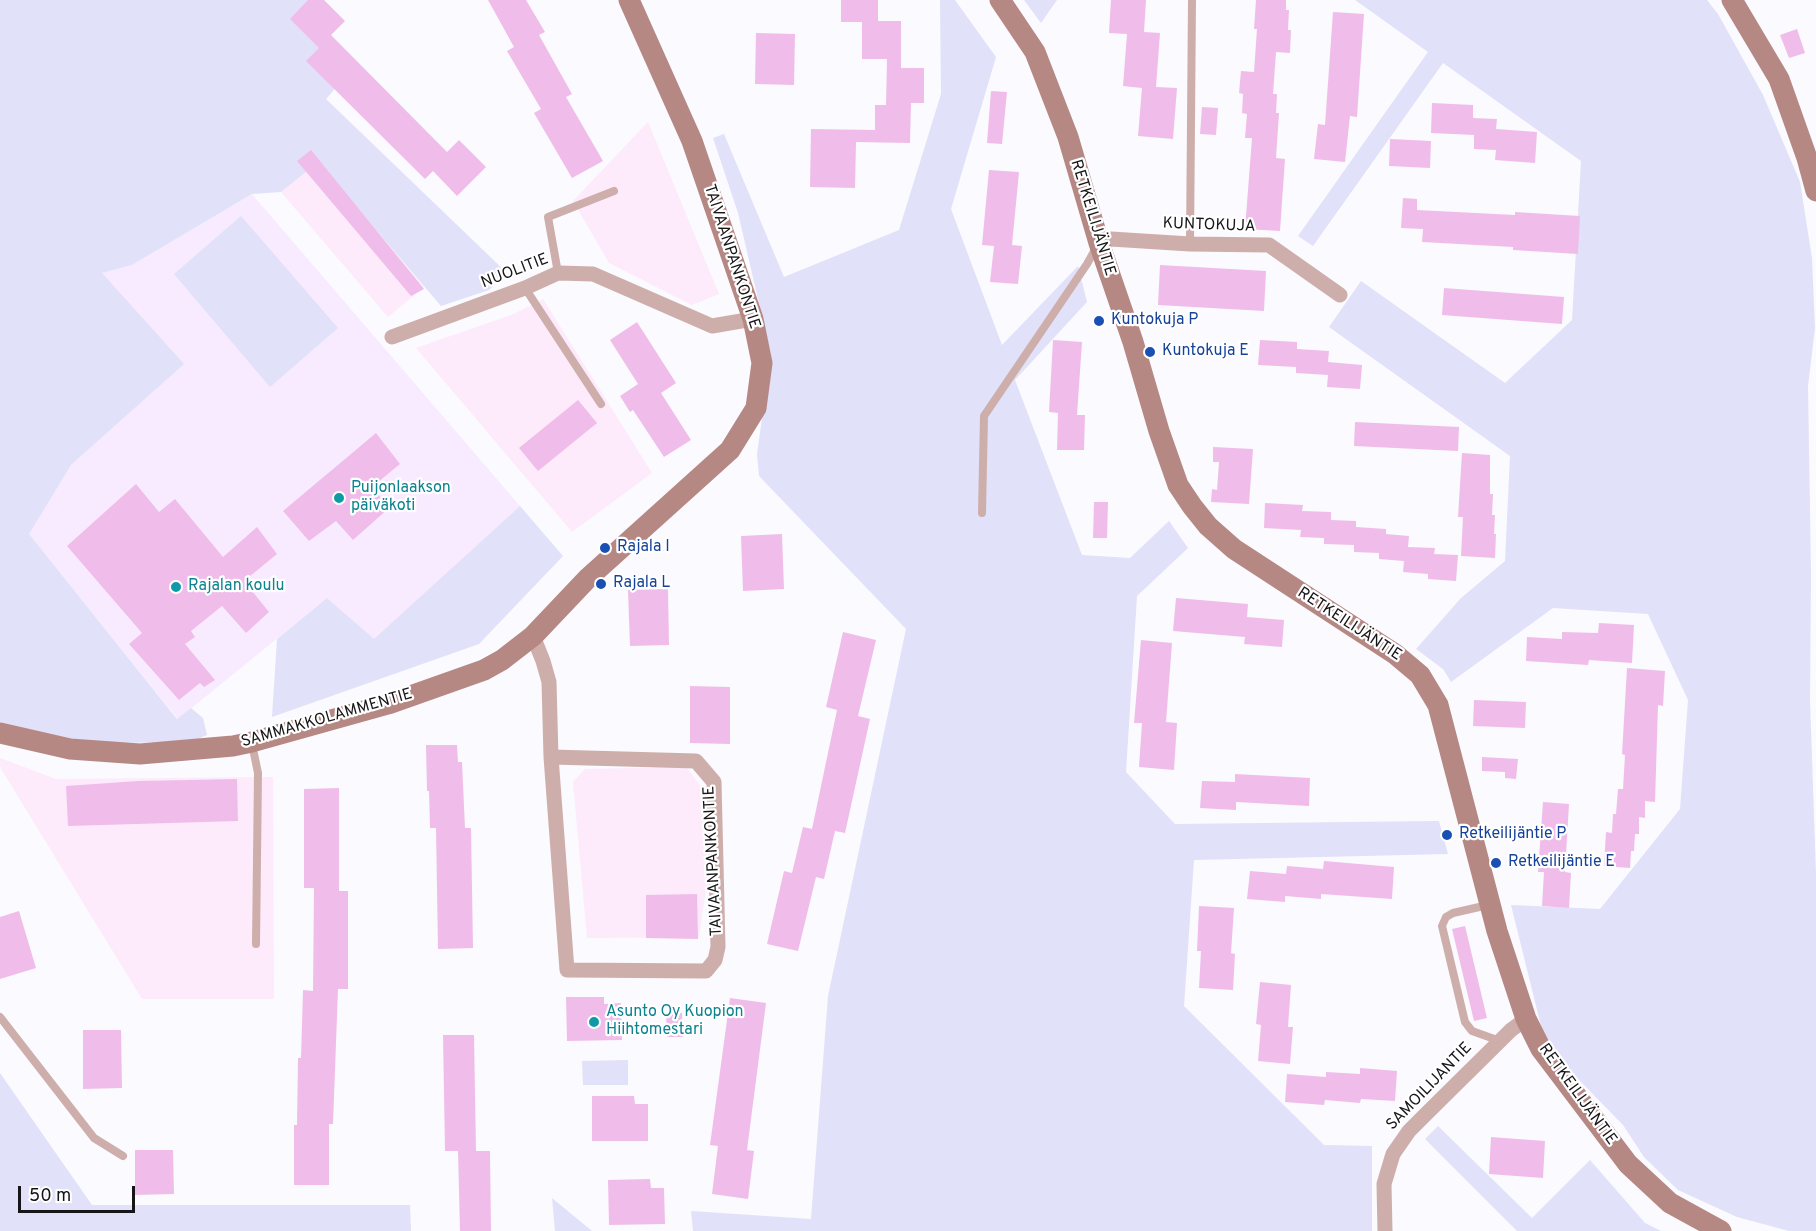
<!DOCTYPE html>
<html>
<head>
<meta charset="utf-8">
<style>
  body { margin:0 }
  #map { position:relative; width:1816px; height:1231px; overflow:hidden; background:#fafaff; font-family:Overpass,sans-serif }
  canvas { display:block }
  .scale { position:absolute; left:18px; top:1186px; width:117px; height:27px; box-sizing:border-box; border:3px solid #161618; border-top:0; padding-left:8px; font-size:18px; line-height:21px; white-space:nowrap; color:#161618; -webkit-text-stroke:4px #fff; paint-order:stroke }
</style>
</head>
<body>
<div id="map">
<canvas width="1816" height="1231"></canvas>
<div class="scale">50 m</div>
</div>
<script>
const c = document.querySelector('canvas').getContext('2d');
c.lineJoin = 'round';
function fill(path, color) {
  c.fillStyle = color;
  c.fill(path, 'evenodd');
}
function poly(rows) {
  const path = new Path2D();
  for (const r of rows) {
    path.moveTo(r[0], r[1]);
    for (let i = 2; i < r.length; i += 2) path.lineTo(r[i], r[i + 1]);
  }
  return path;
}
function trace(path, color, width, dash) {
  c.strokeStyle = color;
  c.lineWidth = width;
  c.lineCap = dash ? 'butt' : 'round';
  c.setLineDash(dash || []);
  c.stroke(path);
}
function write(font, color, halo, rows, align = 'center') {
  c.font = font + ' Overpass,sans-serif';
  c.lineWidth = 4.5;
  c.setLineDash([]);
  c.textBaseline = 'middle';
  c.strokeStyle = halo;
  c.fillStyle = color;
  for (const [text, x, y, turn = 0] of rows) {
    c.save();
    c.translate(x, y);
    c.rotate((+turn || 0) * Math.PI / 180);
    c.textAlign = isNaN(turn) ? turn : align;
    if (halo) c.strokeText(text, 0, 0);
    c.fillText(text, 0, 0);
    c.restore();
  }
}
fill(poly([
  [648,122,719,294,692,305,609,263,573,201],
  [318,161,424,287,388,317,281,192],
  [543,299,652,473,572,532,416,348,514,314],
  [0,758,56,779,273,777,274,999,142,999,0,767],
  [686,767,718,808,699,937,587,938,573,782,585,769]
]), '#fdeafb');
fill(poly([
  [252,194,520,506,374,640,327,598,178,719,28,534,71,465,183,364,101,273,132,265]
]), '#f9ebff');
fill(poly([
  [0,0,311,0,323,44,338,85,326,99,507,273,489,290,441,306,318,162,281,192,252,194,132,265,102,273,184,364,71,465,29,534,177,719,191,708,203,718,207,735,191,742,104,743,57,739,0,725],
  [940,0,955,0,996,57,951,209,1002,345,1078,266,1087,302,1015,380,1082,555,1130,558,1169,521,1188,548,1137,596,1126,772,1175,824,1439,821,1448,854,1194,860,1184,1006,1324,1145,1372,1146,1372,1231,693,1231,691,1211,811,1219,828,996,906,629,759,476,757,454,771,355,738,213,713,138,724,134,784,277,899,230,941,94],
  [1024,0,1057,0,1041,23],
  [1355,0,1707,0,1718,14,1763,95,1800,182,1812,258,1815,328,1808,386,1811,574,1810,700,1816,874,1816,1231,1789,1231,1737,1217,1678,1190,1644,1157,1623,1125,1546,1046,1511,905,1600,909,1680,809,1688,700,1648,614,1553,608,1451,682,1443,669,1416,649,1461,598,1505,561,1510,456,1329,327,1361,281,1505,383,1572,320,1581,161,1443,63,1313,246,1298,236,1428,52],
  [241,216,338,328,270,387,174,274],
  [520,506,563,556,479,644,272,717,277,639,327,598,374,639],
  [628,1060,628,1085,583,1085,582,1061],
  [0,1073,92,1205,410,1205,411,1231,0,1231],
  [1438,1126,1532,1218,1590,1160,1645,1223,1661,1231,1517,1231,1425,1139],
  [552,1198,592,1231,555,1231]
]), '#e1e1f9');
fill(poly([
  [308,0,324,0,345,21,331,35,447,152,459,140,486,167,457,196,433,171,425,179,306,61,319,48,290,19],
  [488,0,526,0,545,32,539,35,572,94,566,97,603,161,572,178,534,113,541,109,507,51,514,47],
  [841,0,878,0,878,21,901,21,901,68,924,68,924,103,911,103,910,143,856,142,855,188,810,187,811,129,875,130,875,105,886,105,887,59,862,59,862,22,841,22],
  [1111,0,1146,0,1144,32,1160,33,1156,87,1177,88,1173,139,1138,136,1142,88,1123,86,1127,34,1109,33],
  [1256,0,1286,0,1286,10,1289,10,1288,30,1291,30,1290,53,1276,52,1273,94,1277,94,1276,113,1279,113,1276,158,1285,159,1280,231,1245,229,1252,138,1245,138,1247,114,1242,113,1243,94,1239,93,1241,71,1254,72,1257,29,1254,29],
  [1333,12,1364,14,1357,117,1350,116,1345,162,1314,159,1318,124,1325,125],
  [1797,29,1805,53,1789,58,1780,35],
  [756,33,795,34,794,85,755,84],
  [991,91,1007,92,1002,144,987,143],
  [1432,103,1473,105,1473,118,1497,119,1496,129,1537,132,1535,163,1495,160,1496,150,1474,149,1474,135,1431,133],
  [1202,107,1218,108,1216,135,1200,134],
  [1390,139,1431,141,1430,168,1389,166],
  [311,150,424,289,411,296,297,161],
  [989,170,1019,172,1012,245,1022,246,1018,284,990,282,994,246,982,245],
  [1403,198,1417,199,1417,210,1515,215,1515,212,1580,216,1578,254,1513,250,1513,247,1422,242,1423,229,1401,228],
  [1160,265,1266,271,1264,311,1158,305],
  [1444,288,1564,297,1562,324,1442,315],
  [637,322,676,383,661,393,691,440,664,457,633,410,630,412,620,396,638,384,610,340],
  [1053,340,1082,342,1077,415,1085,415,1084,450,1057,450,1058,413,1049,412],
  [1260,340,1297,342,1297,349,1329,351,1328,362,1362,365,1360,389,1327,387,1328,375,1296,373,1296,367,1258,365],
  [578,400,597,423,538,471,519,448],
  [1355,422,1459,427,1458,451,1354,446],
  [376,433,400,464,372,487,389,508,353,540,336,521,309,541,283,511],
  [1213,447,1253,449,1249,504,1211,502,1212,489,1217,490,1219,462,1213,462],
  [1462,453,1490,455,1490,494,1493,494,1492,515,1495,515,1494,534,1496,534,1495,558,1461,556,1463,517,1458,517],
  [136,484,159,512,175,499,223,557,257,527,277,554,244,581,269,612,246,633,222,606,191,631,195,637,185,644,215,680,204,687,200,683,179,700,129,644,142,633,67,546],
  [1094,502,1108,502,1107,538,1093,538],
  [1265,503,1303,505,1302,511,1331,512,1331,520,1356,521,1356,527,1386,529,1386,534,1409,536,1408,547,1435,548,1434,554,1458,555,1456,581,1428,579,1428,574,1403,572,1404,561,1379,559,1379,553,1354,552,1354,545,1324,544,1324,538,1300,537,1301,530,1264,528],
  [782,534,784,589,743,591,741,536],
  [668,589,669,645,630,646,628,590],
  [1176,598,1248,604,1247,617,1284,620,1282,647,1244,644,1245,637,1173,631],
  [1599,623,1634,625,1632,663,1589,660,1588,665,1526,661,1527,637,1562,639,1562,632,1598,633],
  [843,632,876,640,858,716,870,719,845,833,835,831,824,879,816,877,798,951,767,944,784,871,792,873,803,827,812,829,837,710,826,707],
  [1141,640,1172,643,1166,722,1177,723,1174,770,1139,767,1142,723,1134,723],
  [1627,668,1665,671,1663,706,1658,705,1655,802,1645,801,1645,818,1639,817,1639,834,1635,834,1634,851,1631,851,1630,868,1604,866,1606,832,1612,833,1613,814,1616,814,1618,789,1623,789,1625,755,1622,754],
  [690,686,730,687,730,744,690,743],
  [1474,700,1526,702,1525,728,1473,726],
  [426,745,457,745,458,762,462,762,465,828,471,828,473,948,438,949,436,828,430,828,429,791,427,791],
  [1482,757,1518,759,1516,779,1505,778,1505,772,1482,771],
  [1235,774,1310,778,1309,806,1236,802,1236,810,1200,808,1202,781,1235,782],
  [237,779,238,821,68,826,66,786,138,781],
  [339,788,339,891,348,891,348,989,338,989,333,1124,329,1124,329,1185,294,1185,294,1125,297,1125,298,1058,301,1058,303,990,313,991,314,888,304,888,304,789],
  [1543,802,1569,804,1565,872,1571,873,1569,908,1542,906,1544,872,1538,872],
  [1324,861,1394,867,1392,899,1321,894,1321,899,1285,896,1285,902,1247,899,1250,871,1286,874,1287,866,1323,869],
  [697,894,698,939,646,938,646,895],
  [1199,906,1234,908,1231,953,1235,954,1233,990,1199,988,1201,951,1197,951],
  [19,911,36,968,0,979,0,917],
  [1465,926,1487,1018,1474,1021,1452,929],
  [1260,982,1291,985,1288,1027,1293,1027,1290,1064,1258,1061,1261,1025,1256,1024],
  [566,997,604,997,604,1004,621,1003,622,1040,567,1041],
  [730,998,766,1003,747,1150,754,1151,748,1199,712,1194,718,1146,710,1145],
  [666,1013,682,1013,683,1037,667,1037],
  [83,1030,121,1030,122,1088,83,1089],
  [443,1035,474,1035,476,1151,490,1151,491,1231,460,1231,458,1151,445,1151],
  [1360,1068,1397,1071,1395,1101,1361,1099,1360,1103,1325,1100,1324,1105,1285,1102,1287,1074,1326,1077,1326,1072,1360,1074],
  [592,1096,634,1096,635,1104,648,1104,648,1141,592,1141],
  [1491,1137,1545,1141,1543,1178,1489,1174],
  [135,1150,173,1150,174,1194,135,1195],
  [650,1179,651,1188,664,1188,665,1224,609,1225,608,1180]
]), '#f0bdea');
trace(poly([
  [1190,244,1192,0],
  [558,273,548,217,614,191],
  [525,288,601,404],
  [982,513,984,416,1087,264,1096,248],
  [252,744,258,773,256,944],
  [1488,905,1453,913,1446,917,1442,926,1465,1022,1472,1031,1500,1041],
  [0,1017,94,1138,123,1156]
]), '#ceaeab', 8);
trace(poly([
  [1099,243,1111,239,1190,244,1269,245,1340,295],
  [392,337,525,288,558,273,593,274,712,326,753,319],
  [533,636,543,661,549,682,551,757,567,970,706,971,715,960,718,947,714,782,696,761,551,757],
  [1385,1231,1384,1184,1393,1154,1409,1131,1425,1115,1511,1030,1526,1019]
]), '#ceaeab', 15);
trace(poly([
  [1000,0,1035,52,1068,137,1099,243,1133,342,1159,431,1178,485,1192,506,1208,526,1234,549,1395,654,1420,675,1438,705,1497,931,1526,1019,1541,1049,1628,1164,1670,1203,1721,1231],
  [1732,0,1779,79,1807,158,1816,191],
  [0,733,70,749,140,754,233,746,252,742,388,704,484,670,502,660,533,636,588,578,730,450,756,408,762,363,753,319,692,141,629,0]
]), '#b68884', 21);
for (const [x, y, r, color] of [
  [1099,321,6,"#1a4fb4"],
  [1150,352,6,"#1a4fb4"],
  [339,498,6,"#0f9aa8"],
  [605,548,6,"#1a4fb4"],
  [601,584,6,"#1a4fb4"],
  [176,587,6,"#0f9aa8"],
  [1447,835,6,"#1a4fb4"],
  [1496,863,6,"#1a4fb4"],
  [594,1022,6,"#0f9aa8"]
]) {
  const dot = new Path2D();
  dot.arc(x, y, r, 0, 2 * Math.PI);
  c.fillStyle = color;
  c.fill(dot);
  trace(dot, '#fff', 2);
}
write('16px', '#161618', '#fff', [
  ["RETKEILIJÄNTIE",1092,218,73],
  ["KUNTOKUJA",1209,226,2],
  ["TAIVAANPANKONTIE",731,257,72],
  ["NUOLITIE",515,272,-21],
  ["RETKEILIJÄNTIE",1349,625,33],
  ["SAMMAKKOLAMMENTIE",327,719,-16],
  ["TAIVAANPANKONTIE",714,861,-93],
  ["SAMOILIJANTIE",1430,1087,-46],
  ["RETKEILIJÄNTIE",1577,1095,54]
]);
write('16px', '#164399', '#fff', [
  ["Kuntokuja P",1111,321],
  ["Kuntokuja E",1162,352],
  ["Rajala I",617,548],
  ["Rajala L",613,584],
  ["Retkeilijäntie P",1459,835],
  ["Retkeilijäntie E",1508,863]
], 'left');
write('16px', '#0d838f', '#fff', [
  ["Puijonlaakson",351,489],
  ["päiväkoti",351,507],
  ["Rajalan koulu",188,587],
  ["Asunto Oy Kuopion",606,1013],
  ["Hiihtomestari",606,1031]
], 'left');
</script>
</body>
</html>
